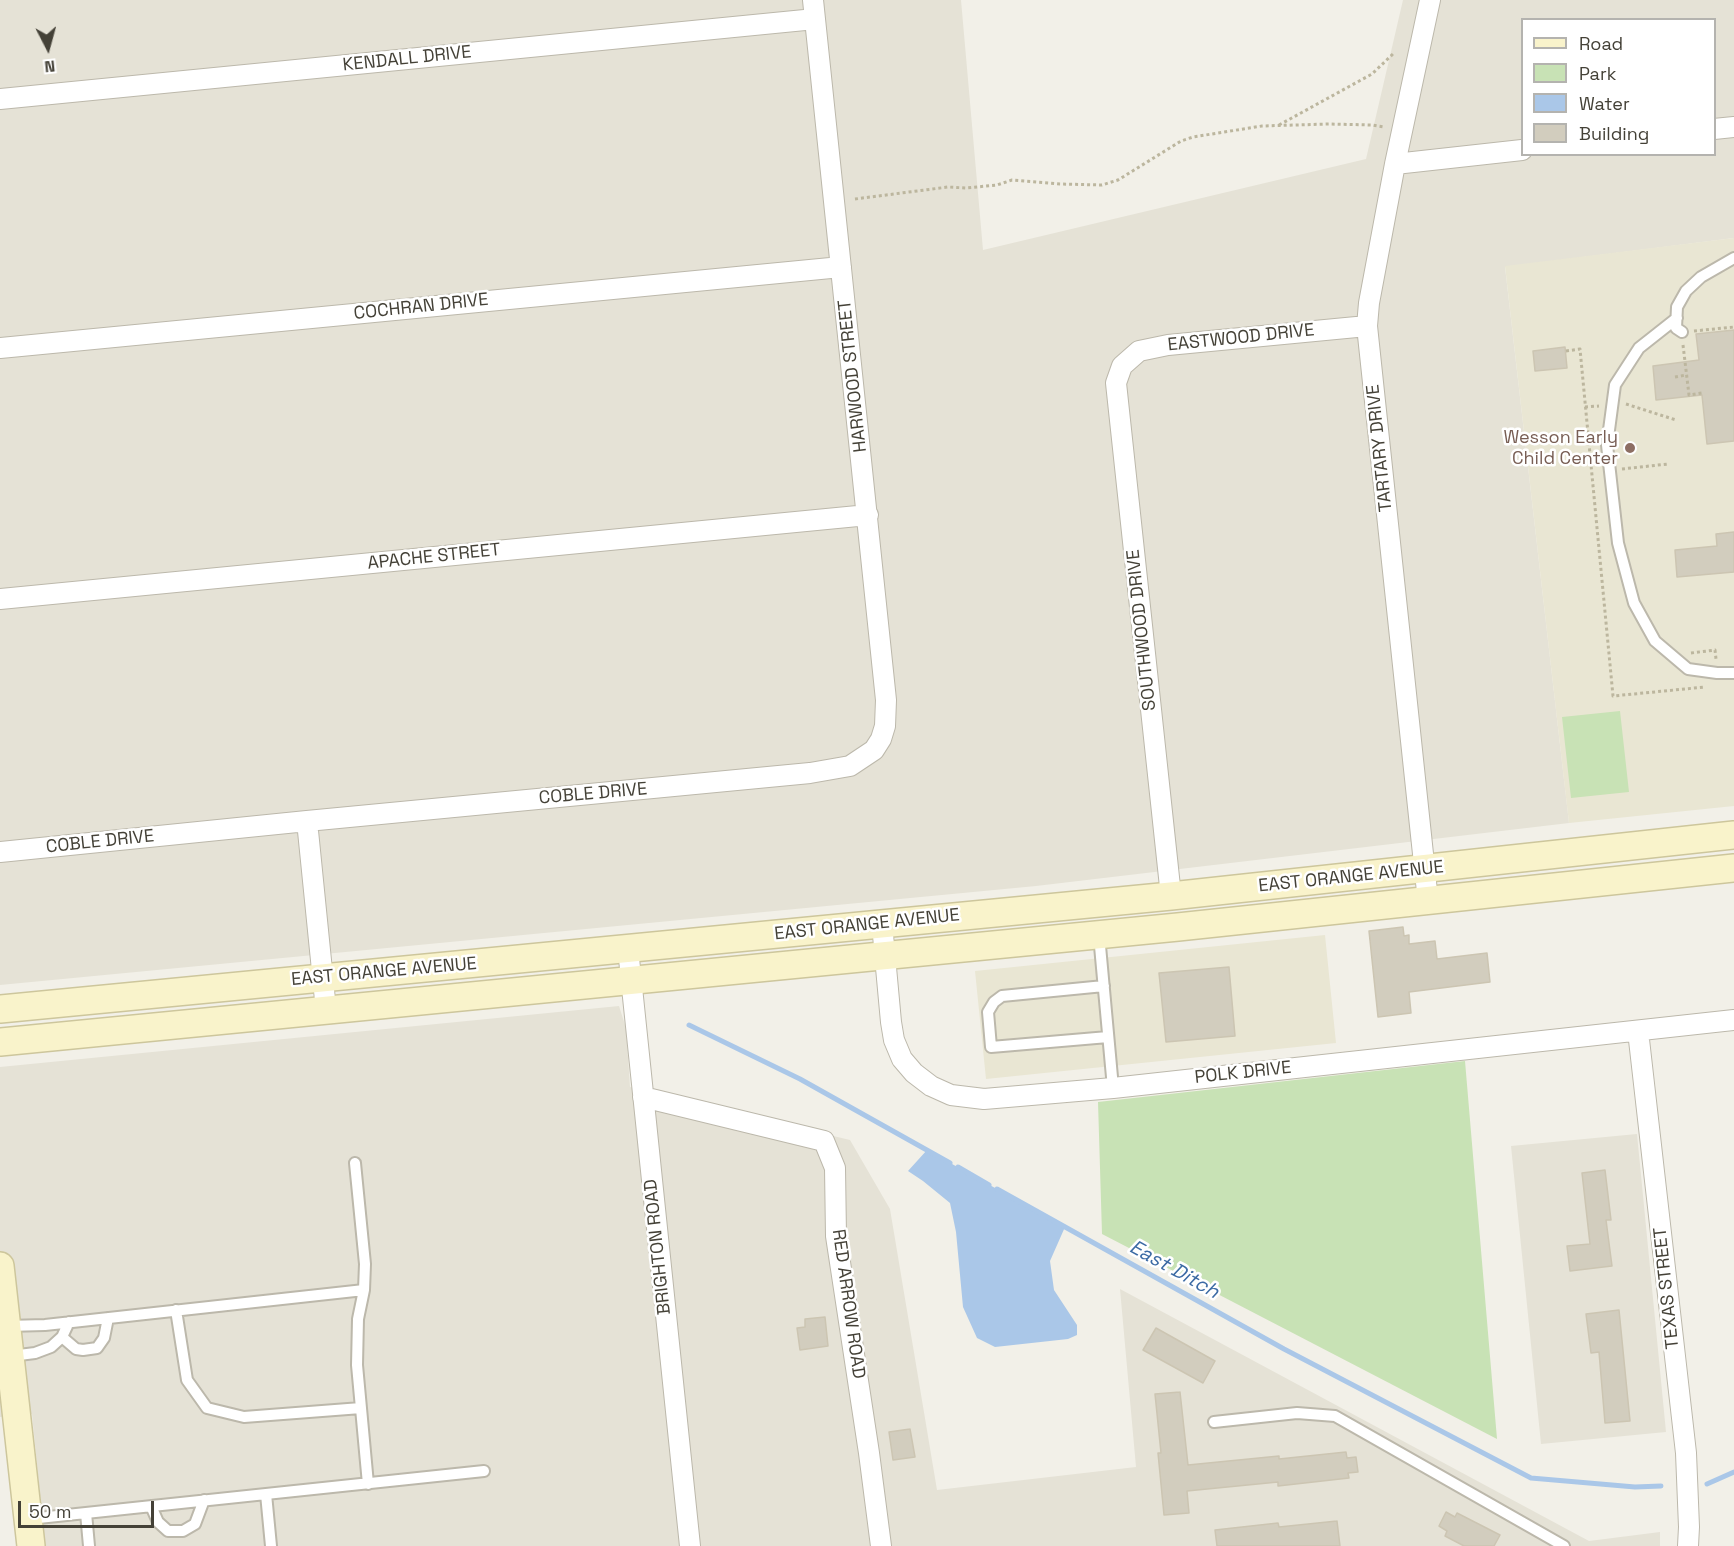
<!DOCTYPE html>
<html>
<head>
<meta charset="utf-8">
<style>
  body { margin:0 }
  #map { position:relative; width:1734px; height:1546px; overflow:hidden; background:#f2f0e8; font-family:"Space Grotesk",sans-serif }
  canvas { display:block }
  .legend { position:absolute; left:1521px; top:18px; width:195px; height:138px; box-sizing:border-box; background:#fff; border:2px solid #b4b3af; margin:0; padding:8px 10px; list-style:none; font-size:18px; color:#444137 }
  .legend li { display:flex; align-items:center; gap:12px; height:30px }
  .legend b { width:30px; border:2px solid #b4b3af }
  .north { position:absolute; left:18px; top:18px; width:60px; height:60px; -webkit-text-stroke:4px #fff; paint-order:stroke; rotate:174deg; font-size:16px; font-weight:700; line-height:24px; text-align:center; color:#444137 }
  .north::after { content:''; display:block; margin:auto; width:21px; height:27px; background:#444137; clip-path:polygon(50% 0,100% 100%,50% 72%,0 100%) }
  .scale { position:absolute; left:18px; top:1501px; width:136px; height:27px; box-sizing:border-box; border:3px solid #444137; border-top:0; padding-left:8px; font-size:18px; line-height:21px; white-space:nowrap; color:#444137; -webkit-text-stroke:4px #fff; paint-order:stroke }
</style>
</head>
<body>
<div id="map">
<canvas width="1734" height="1546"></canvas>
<ul class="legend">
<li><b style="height:8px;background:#f9f3cb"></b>Road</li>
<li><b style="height:16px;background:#c8e2b5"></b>Park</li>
<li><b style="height:16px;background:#aac7e8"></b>Water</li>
<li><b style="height:16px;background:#d2cdbe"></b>Building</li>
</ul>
<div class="north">N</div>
<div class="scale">50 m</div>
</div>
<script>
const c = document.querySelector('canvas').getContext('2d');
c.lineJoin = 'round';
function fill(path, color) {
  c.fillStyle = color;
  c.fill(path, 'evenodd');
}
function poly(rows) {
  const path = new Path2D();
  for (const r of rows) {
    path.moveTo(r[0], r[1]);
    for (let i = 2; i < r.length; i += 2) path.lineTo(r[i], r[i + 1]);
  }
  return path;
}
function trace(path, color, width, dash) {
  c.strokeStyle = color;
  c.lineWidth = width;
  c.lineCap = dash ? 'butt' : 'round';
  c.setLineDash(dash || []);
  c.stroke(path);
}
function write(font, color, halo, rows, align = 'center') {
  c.font = font + ' "Space Grotesk",sans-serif';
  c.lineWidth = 5;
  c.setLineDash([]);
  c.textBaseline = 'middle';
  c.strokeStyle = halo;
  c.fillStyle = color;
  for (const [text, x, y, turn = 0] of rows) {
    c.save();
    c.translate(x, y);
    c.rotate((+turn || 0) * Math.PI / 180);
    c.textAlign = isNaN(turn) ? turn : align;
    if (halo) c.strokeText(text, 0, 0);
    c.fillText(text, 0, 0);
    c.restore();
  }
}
fill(poly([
  [0,0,961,0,983,250,1366,159,1403,0,1734,0,1734,238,1505,267,1569,823,1036,886,0,985],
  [1522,20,1714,20,1714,154,1522,154],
  [619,1006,626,1028,630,1087,850,1140,890,1209,937,1490,1136,1467,1120,1289,1589,1541,1660,1532,1660,1546,45,1546,32,1414,0,1417,0,1067],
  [1637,1134,1666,1432,1541,1444,1511,1146]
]), '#e5e2d6');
fill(poly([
  [1734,238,1734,806,1569,823,1505,266],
  [1325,935,1336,1043,986,1079,975,971]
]), '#e9e6d3');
fill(poly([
  [1620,711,1629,792,1571,798,1562,717],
  [1465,1061,1497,1439,1102,1234,1098,1102]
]), '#c8e2b5');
fill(poly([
  [927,1150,1065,1227,1050,1261,1054,1290,1077,1325,1077,1335,1068,1339,995,1347,977,1338,963,1307,956,1232,950,1203,923,1181,908,1171]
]), '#aac7e8');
trace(poly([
  [689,1025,800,1079,950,1163],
  [958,1167,989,1185],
  [997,1189,1284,1349,1531,1478,1635,1487,1661,1486],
  [1707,1484,1734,1472]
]), '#aac7e8', 5);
const building = poly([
  [1734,330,1734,441,1707,444,1702,395,1656,400,1653,366,1699,360,1696,334,1734,330],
  [1565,347,1567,368,1535,371,1533,351,1565,347],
  [1734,532,1734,572,1677,577,1675,550,1717,546,1716,534,1734,532],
  [1403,927,1404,936,1409,935,1409,944,1435,941,1437,959,1487,953,1490,982,1409,992,1411,1013,1378,1017,1369,931,1403,927],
  [1229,967,1235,1036,1166,1042,1159,973,1229,967],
  [1605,1170,1611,1220,1606,1220,1612,1266,1570,1271,1567,1246,1590,1244,1582,1173,1605,1170],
  [1619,1310,1630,1421,1605,1423,1599,1352,1591,1353,1586,1314,1619,1310],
  [825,1317,828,1346,800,1350,797,1328,805,1327,805,1319,825,1317],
  [1156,1328,1215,1361,1203,1383,1143,1350,1156,1328],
  [1180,1392,1188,1465,1279,1456,1279,1459,1346,1452,1347,1458,1356,1457,1358,1472,1348,1473,1349,1478,1278,1486,1278,1482,1187,1491,1189,1513,1164,1515,1158,1453,1161,1453,1155,1394,1180,1392],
  [910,1429,915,1457,893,1460,889,1432,910,1429],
  [1446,1512,1455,1517,1457,1513,1500,1535,1494,1546,1464,1546,1445,1536,1447,1531,1439,1526,1446,1512],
  [1337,1521,1340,1546,1217,1546,1215,1530,1278,1523,1279,1527,1337,1521]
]);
fill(building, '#d2cdbe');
trace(building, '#ccc5b2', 1.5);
const lane = poly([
  [1677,318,1639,348,1615,385,1607,445,1618,543,1634,603,1655,641,1688,669,1717,673,1734,673],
  [1682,332,1676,328,1677,307,1686,291,1701,277,1734,258],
  [1099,935,1113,1088],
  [1104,986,1002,996,994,1002,988,1012,991,1047,1108,1037],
  [355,1163,365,1264,364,1290,358,1319,357,1365,368,1484],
  [176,1310,187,1380,207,1408,244,1417,361,1408],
  [7,1326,45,1325,364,1290],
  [62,1337,76,1349,83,1350,97,1348,104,1338,108,1318],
  [11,1356,35,1353,51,1347,62,1337,69,1322],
  [1214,1422,1297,1413,1335,1416,1564,1546],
  [266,1494,271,1546],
  [151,1506,158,1522,168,1531,183,1531,195,1524,204,1500],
  [86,1513,89,1546],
  [29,1519,484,1471]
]);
const street = poly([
  [0,99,815,19],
  [1714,129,1734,127],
  [1395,164,1522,150],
  [0,348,841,267],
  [0,599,868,515],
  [307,821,326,1010],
  [0,852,307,821,810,773,850,766,874,750,881,739,885,726,886,700,813,0],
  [1171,896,1116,383,1122,366,1139,351,1168,345,1367,326],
  [1428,901,1367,326,1369,303,1395,164,1430,0],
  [882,924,891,1022,894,1040,902,1059,914,1073,931,1086,951,1095,984,1099,1113,1088,1734,1020],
  [628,949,690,1546],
  [1638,1031,1686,1453,1689,1527,1688,1546],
  [643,1097,824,1141,835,1168,836,1236,869,1453,881,1546]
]);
const secondary = poly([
  [0,1009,1171,896,1734,835],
  [0,1042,1178,927,1734,868],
  [0,1266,31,1546]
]);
trace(lane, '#bcb8ab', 14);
trace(street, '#bcb8ab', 22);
trace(secondary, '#cdc69c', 30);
trace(poly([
  [1279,125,1372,74,1395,52],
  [855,199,948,187,966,188,997,185,1012,180,1060,184,1102,185,1118,180,1181,141,1193,137,1262,126,1329,124,1372,125,1384,127],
  [1694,331,1734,327],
  [1683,345,1689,395,1702,393],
  [1566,351,1580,349,1613,696,1705,687],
  [1675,377,1686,375],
  [1626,404,1676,420],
  [1585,407,1599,406],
  [1622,469,1668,464],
  [1691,653,1715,650,1716,659]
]), '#bcb69e', 3, [3, 3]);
trace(lane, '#fff', 10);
trace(street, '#fff', 20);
trace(secondary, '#f9f3cb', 27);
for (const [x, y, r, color] of [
  [1630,448,6,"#8d6e63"]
]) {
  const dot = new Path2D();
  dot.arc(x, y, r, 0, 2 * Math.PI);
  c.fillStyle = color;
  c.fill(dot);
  trace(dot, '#fff', 2);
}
write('18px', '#444137', '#fff', [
  ["KENDALL DRIVE",407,59,-6],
  ["COCHRAN DRIVE",421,307,-6],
  ["EASTWOOD DRIVE",1241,338,-6],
  ["HARWOOD STREET",853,376,-96],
  ["TARTARY DRIVE",1380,448,-96],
  ["APACHE STREET",434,557,-6],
  ["SOUTHWOOD DRIVE",1142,630,-96],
  ["COBLE DRIVE",593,794,-5],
  ["COBLE DRIVE",100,842,-6],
  ["EAST ORANGE AVENUE",1351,877,-6],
  ["EAST ORANGE AVENUE",867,925,-6],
  ["EAST ORANGE AVENUE",384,972,-5],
  ["POLK DRIVE",1243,1073,-6],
  ["BRIGHTON ROAD",658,1247,-96],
  ["TEXAS STREET",1667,1288,-96],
  ["RED ARROW ROAD",848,1304,82]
]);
write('18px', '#785e54', '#fff', [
  ["Wesson Early",1618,438],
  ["Child Center",1618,459]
], 'right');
write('italic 20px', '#3c6ba4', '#fff', [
  ["East Ditch",1174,1270,29]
]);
</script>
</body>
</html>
